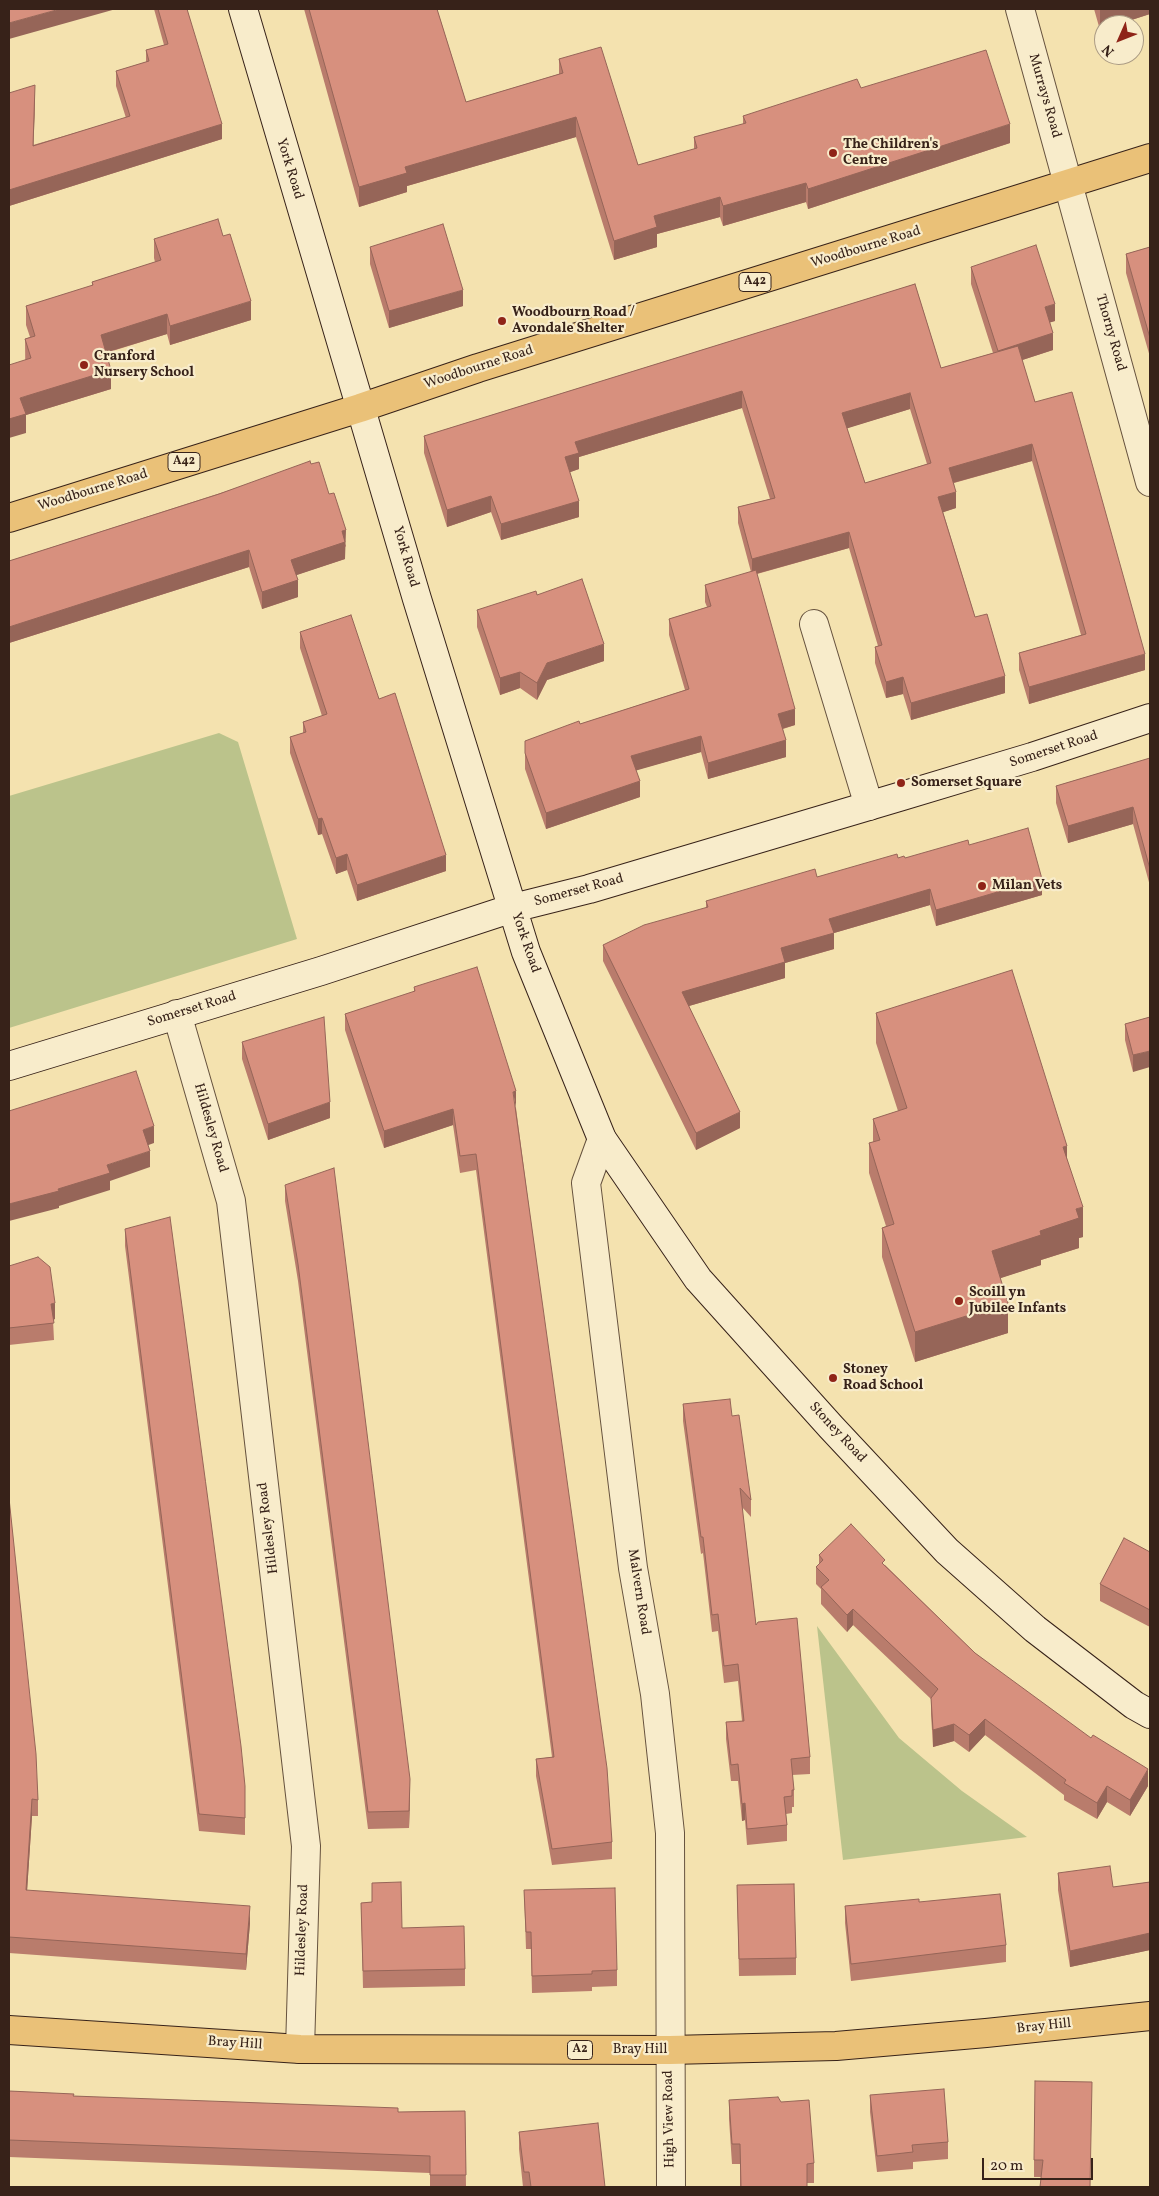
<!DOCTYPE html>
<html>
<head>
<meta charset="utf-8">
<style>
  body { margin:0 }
  #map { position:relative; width:1159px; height:2196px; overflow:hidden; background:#f4e2af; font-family:Vollkorn,serif }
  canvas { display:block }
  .frame { position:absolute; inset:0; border:10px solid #372219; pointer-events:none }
  .north { position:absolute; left:1094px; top:15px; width:50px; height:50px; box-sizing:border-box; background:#f8eccb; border:1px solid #ab9b84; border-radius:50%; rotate:226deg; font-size:14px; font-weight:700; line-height:20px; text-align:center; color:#372219 }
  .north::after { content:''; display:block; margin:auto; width:18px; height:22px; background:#8f2418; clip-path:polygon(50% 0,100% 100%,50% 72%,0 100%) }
  .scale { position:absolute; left:982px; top:2158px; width:111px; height:22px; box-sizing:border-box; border:2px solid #372219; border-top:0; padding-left:6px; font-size:15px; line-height:18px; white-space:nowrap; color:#372219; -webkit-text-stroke:4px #f8eccb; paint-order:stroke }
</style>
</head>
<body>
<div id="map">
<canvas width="1159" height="2196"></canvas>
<div class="frame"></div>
<div class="north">N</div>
<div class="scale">20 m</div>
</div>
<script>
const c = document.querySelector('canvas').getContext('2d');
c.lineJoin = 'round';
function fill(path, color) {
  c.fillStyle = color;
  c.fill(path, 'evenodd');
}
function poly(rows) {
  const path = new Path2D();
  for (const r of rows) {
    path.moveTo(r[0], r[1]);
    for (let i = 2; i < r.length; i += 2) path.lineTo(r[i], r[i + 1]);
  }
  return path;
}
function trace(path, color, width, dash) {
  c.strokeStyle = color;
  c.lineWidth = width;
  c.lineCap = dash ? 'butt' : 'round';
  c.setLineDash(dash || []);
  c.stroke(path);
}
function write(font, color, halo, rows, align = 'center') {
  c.font = font + ' Vollkorn,serif';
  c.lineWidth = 4.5;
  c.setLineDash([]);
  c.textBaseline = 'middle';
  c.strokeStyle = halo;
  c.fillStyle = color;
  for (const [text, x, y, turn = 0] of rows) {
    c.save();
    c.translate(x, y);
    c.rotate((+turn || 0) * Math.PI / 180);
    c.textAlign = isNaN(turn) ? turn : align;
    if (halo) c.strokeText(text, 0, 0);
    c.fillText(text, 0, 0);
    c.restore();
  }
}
fill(poly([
  [219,733,238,742,297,939,9,1028,9,796],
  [817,1626,899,1738,962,1791,1027,1837,843,1860]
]), '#bbc38b');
const street = poly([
  [1020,9,1150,482],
  [814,624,869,806],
  [177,1014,231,1201,306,1846,300,2049],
  [602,1139,586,1183,633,1568,655,1694,670,1833,671,2187]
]);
const secondary = poly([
  [243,9,417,599,526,952,602,1139,698,1279,831,1427,947,1551,1035,1629,1134,1705,1150,1714],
  [9,1066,321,971,513,908,589,889,902,796,1032,757,1150,718]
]);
const primary = poly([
  [9,518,360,408,478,368,1150,158]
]);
const highway = poly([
  [9,2030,300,2049,670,2050,836,2046,986,2033,1150,2016]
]);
trace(street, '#66523e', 30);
trace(secondary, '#372219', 30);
trace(primary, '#372219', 30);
trace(highway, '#372219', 30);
trace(street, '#f8eccb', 28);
trace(secondary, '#f8eccb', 28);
trace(primary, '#eac178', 28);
trace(highway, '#eac178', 28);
fill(poly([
  [154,9,187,9,222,139,9,206,9,93,35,101,33,145,126,118,116,86,116,71,146,62,146,50,164,45],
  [304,9,437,9,466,102,559,74,559,59,638,165,694,149,694,137,743,124,743,116,861,88,1010,143,808,209,806,202,723,226,720,217,657,234,657,247,614,260,576,137,407,186,407,192,359,207],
  [1094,9,1150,9,1150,14,1100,30],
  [154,239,251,320,170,345,167,334,106,353,111,389,26,415,26,433,25,339,30,337,26,325,26,306,92,286,92,282,155,262,154,258],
  [370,247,463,306,389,328,370,264],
  [1150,247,1150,357,1126,273,1126,254],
  [971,267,1055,321,1050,322,1053,350,1022,360,1035,402,1145,670,1029,704,1019,670,1019,653,1081,635,1032,461,954,483,956,508,943,512,975,617,1005,693,911,720,903,694,886,698,875,663,875,647,878,646,849,548,757,574,795,725,783,729,786,757,708,779,701,752,636,770,640,797,546,829,525,769,525,741,580,724,685,690,669,635,669,619,707,607,705,602,705,585,751,572,738,523,738,507,770,499,742,408,579,457,579,469,570,472,579,517,501,540,491,512,447,527,424,453,424,436,915,284,941,368,993,353,971,284],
  [910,409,927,464,865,483,847,428],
  [311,464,346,546,345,547,345,559,296,575,298,597,262,609,249,567,9,643,9,561],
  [537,595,604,661,547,680,537,700,520,688,500,695,477,627,477,610],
  [300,632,379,699,446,871,357,901,347,870,336,874,322,834,318,835,290,753,290,737,303,733,303,722,322,716,300,648],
  [1150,758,1150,886,1133,824,1068,843,1056,803,1056,786],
  [969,845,1042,895,936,926,930,905,834,933,834,949,785,963,785,978,689,1006,740,1128,696,1150,603,961,603,945,706,908,706,901,817,877,898,858,905,858],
  [414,987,516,1108,612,1842,612,1859,552,1865,536,1776,536,1759,552,1757,476,1170,460,1173,453,1125,384,1148,345,1030,345,1014,414,992],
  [876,1013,1067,1159,1083,1237,1079,1238,1079,1248,1041,1260,1041,1265,1000,1278,1008,1333,915,1362,882,1257,882,1228,886,1226,869,1173,869,1143,873,1142,873,1119,898,1111,876,1043],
  [1150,1017,1133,1072,1125,1040,1125,1024],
  [242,1042,330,1118,268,1140,242,1059],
  [285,1185,410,1796,409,1828,368,1829,298,1281,285,1201],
  [125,1229,245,1818,245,1835,199,1831,125,1246],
  [9,1266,55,1319,53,1320,54,1340,9,1345],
  [683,1404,732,1416,751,1500,751,1517,742,1507,756,1625,810,1757,810,1774,792,1775,794,1790,794,1807,792,1807,792,1813,786,1814,787,1825,787,1841,747,1845,745,1820,742,1821,738,1781,731,1781,726,1739,726,1722,742,1721,738,1681,724,1683,718,1631,712,1632,703,1553,701,1554,683,1421],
  [9,1498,38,1800,38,1816,32,1816,27,1891,250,1923,246,1970,9,1953],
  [1150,1552,1150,1627,1100,1601,1100,1584],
  [819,1555,885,1565,975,1653,1148,1786,1130,1816,1107,1802,1097,1819,1064,1800,1064,1795,985,1735,969,1752,954,1741,933,1747,931,1714,931,1699,853,1625,847,1632,821,1604,821,1589,816,1584,816,1567,819,1565],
  [1058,1873,1113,1887,1150,1882,1150,1950,1070,1967,1058,1890],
  [372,1883,402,1928,465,1969,465,1986,363,1988,361,1903,372,1902],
  [737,1885,796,1958,796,1975,739,1976],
  [524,1890,617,1970,617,1986,592,1987,592,1991,532,1993,531,1949,526,1949],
  [919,1902,1006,1945,1006,1962,851,1981,845,1923,845,1906],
  [1092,2082,1041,2177,1034,2177,1034,2160],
  [9,2091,73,2096,398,2112,465,2111,466,2187,430,2187,430,2173,9,2157],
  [870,2095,948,2142,948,2159,913,2162,913,2169,877,2172,870,2112],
  [729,2100,814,2163,814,2183,807,2183,807,2187,740,2187,740,2164,732,2164,729,2119],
  [519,2132,605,2187,523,2187,519,2149]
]), '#b97c6c');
fill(poly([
  [60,9,116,9,9,39,9,23],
  [1100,9,1150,9,1150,14,1116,25,1104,25,1104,29,1100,30],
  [35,85,35,101,33,161,33,146],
  [576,117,576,137,407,186,407,192,359,207,359,187,405,167],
  [222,124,222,139,9,206,9,190],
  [1010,124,1010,143,808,209,808,189],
  [806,183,806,202,723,226,723,206],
  [720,197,720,217,657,234,657,247,614,260,614,241,654,216],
  [463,290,463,306,389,328,389,311],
  [251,301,251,320,170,345,170,326],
  [1055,304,1055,321,1045,324,1045,307],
  [167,314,167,334,101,354,101,335],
  [1053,333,1053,350,998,368,998,351],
  [111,370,111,389,26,415,26,433,9,438,9,419,20,398],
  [742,391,742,408,579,457,579,469,565,474,565,457,575,442],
  [910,393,910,409,842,430,842,413],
  [1032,444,1032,461,949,484,949,468],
  [956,492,956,508,938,514,938,497],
  [491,496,491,512,447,527,447,510],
  [579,501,579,517,501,540,501,524],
  [346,530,345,559,291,577,291,560,342,531],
  [849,532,849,548,752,575,752,559],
  [249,550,249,567,9,643,9,627],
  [298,580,298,597,262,609,262,592],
  [604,644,604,661,547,680,537,700,537,683,547,663],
  [1145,654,1145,670,1029,704,1029,687],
  [520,672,520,688,500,695,500,678],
  [1005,676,1005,693,911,720,911,703],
  [903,677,903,694,886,698,886,682],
  [795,709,795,725,778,730,778,714],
  [701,736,701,752,631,772,631,756],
  [786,740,786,757,708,779,708,763],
  [640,781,640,797,546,829,546,813],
  [1133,807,1133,824,1068,843,1068,826],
  [322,818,322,834,318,835,318,819],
  [347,854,347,870,336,874,336,858],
  [446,855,446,871,357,901,357,885],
  [1042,879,1042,895,936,926,936,910],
  [930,889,930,905,834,933,834,949,785,963,785,978,682,1008,682,992,781,948,829,919],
  [1150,1051,1150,1067,1133,1072,1133,1055],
  [516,1091,516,1108,513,1092],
  [330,1102,330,1118,268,1140,268,1124],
  [453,1109,453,1125,384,1148,384,1131],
  [740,1112,740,1128,696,1150,696,1133],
  [154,1126,154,1143,143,1147,143,1130],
  [1067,1146,1067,1176,1063,1147],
  [150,1151,150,1167,110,1181,110,1190,59,1206,59,1208,9,1221,9,1204,58,1189,107,1165],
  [1083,1207,1083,1237,1079,1238,1079,1248,1041,1260,1041,1265,992,1281,992,1251,1040,1231,1076,1209],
  [55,1303,55,1319,51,1320,51,1304],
  [1008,1303,1008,1333,915,1362,915,1332],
  [853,1609,853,1625,847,1632,847,1615],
  [985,1719,985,1735,969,1752,969,1735],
  [954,1724,954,1741,933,1747,933,1730],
  [1148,1769,1148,1786,1130,1816,1130,1800],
  [410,1779,410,1796,409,1828,409,1811],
  [1107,1786,1107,1802,1097,1819,1097,1803],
  [32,1799,32,1816,26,1907,26,1890],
  [745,1803,745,1820,742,1821,742,1804],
  [250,1906,250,1923,246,1970,246,1954],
  [1150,1933,1150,1950,1070,1967,1070,1951]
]), '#966558');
const building = poly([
  [9,9,60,9,9,23,9,9],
  [158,9,187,9,222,124,9,190,9,93,35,85,33,146,130,116,116,71,149,61,146,50,168,44,158,9],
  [309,9,437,9,466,102,563,73,559,59,601,47,638,165,697,148,694,137,746,123,743,116,857,79,861,88,986,50,1010,124,808,189,806,183,723,206,720,197,654,216,657,227,614,241,576,117,405,167,407,173,359,187,309,9],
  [218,219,223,236,230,234,251,301,170,326,167,314,101,335,111,370,20,398,26,414,9,419,9,365,31,358,25,339,35,336,26,306,93,285,92,282,161,260,154,239,218,219],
  [443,224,463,290,389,311,370,247,443,224],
  [1036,245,1055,304,1045,307,1053,333,998,351,971,267,1036,245],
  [1150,247,1150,338,1126,254,1150,247],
  [915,284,941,368,1018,346,1035,402,1072,392,1145,654,1029,687,1019,653,1086,634,1032,444,949,468,956,492,938,497,975,617,987,614,1005,676,911,703,903,677,886,682,875,647,882,645,849,532,752,559,738,507,775,498,742,391,575,442,579,453,565,457,579,501,501,524,491,496,447,510,424,436,915,284],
  [910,393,931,463,865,483,842,413,910,393],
  [310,461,311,464,319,462,329,494,334,493,346,530,342,531,345,542,291,560,298,580,262,592,249,550,9,627,9,561,219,494,310,461],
  [756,570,795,709,778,714,786,740,708,763,701,736,631,756,640,781,546,813,525,753,525,741,579,721,580,724,689,689,669,619,711,606,705,585,756,570],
  [582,579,604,644,547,663,537,683,520,672,500,678,477,610,536,591,537,595,582,579],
  [351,615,379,699,395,693,446,855,357,885,347,854,336,858,322,818,318,819,290,737,306,732,303,722,327,714,300,632,351,615],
  [1150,758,1150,869,1133,807,1068,826,1056,786,1150,758],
  [1028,828,1042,879,936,910,930,889,829,919,834,933,781,948,785,962,682,992,740,1112,696,1133,603,945,644,925,708,907,706,901,815,869,817,877,897,854,898,858,904,856,905,858,968,840,969,845,1028,828],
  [477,967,516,1091,513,1092,607,1768,612,1842,552,1849,536,1759,554,1757,476,1154,460,1156,453,1109,384,1131,345,1014,415,991,414,987,477,967],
  [1012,970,1067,1146,1063,1147,1083,1207,1076,1209,1079,1218,1040,1231,1041,1235,992,1251,1008,1303,915,1332,882,1228,894,1224,869,1143,880,1140,873,1119,907,1108,876,1013,1012,970],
  [324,1017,330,1102,268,1124,242,1042,324,1017],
  [1150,1017,1150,1051,1133,1055,1125,1024,1150,1017],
  [136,1071,154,1126,143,1130,150,1151,107,1165,110,1173,58,1189,59,1191,9,1204,9,1111,136,1071],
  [334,1168,410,1779,409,1811,368,1812,298,1264,285,1185,334,1168],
  [170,1217,241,1746,245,1786,245,1818,199,1814,125,1229,170,1217],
  [38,1257,50,1267,55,1303,51,1304,54,1323,9,1328,9,1266,38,1257],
  [730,1399,732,1416,739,1415,751,1500,740,1488,756,1625,758,1622,797,1618,810,1757,791,1759,794,1790,792,1790,792,1796,784,1797,787,1825,747,1829,745,1803,742,1804,738,1764,731,1765,726,1722,744,1721,738,1664,724,1666,718,1614,712,1615,703,1537,701,1537,683,1404,730,1399],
  [9,1498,36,1754,38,1800,32,1799,26,1890,250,1906,246,1954,9,1937,9,1498],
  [851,1524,885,1560,882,1563,975,1653,1091,1738,1093,1735,1148,1769,1130,1800,1107,1786,1097,1803,1064,1783,1066,1780,985,1719,969,1735,954,1724,933,1730,931,1698,938,1689,853,1609,847,1615,821,1587,829,1580,816,1567,823,1560,819,1555,851,1524],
  [1124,1538,1150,1552,1150,1610,1100,1584,1124,1538],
  [1110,1866,1113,1887,1150,1882,1150,1933,1070,1951,1058,1873,1110,1866],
  [401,1882,402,1928,464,1926,465,1969,363,1971,361,1903,372,1902,372,1883,401,1882],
  [794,1884,796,1958,739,1959,737,1885,794,1884],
  [615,1888,617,1970,592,1971,592,1974,532,1976,531,1932,526,1932,524,1890,615,1888],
  [1000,1894,1006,1945,851,1964,845,1906,919,1899,919,1902,1000,1894],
  [1035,2081,1092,2082,1090,2187,1040,2187,1043,2160,1034,2160,1035,2081],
  [944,2089,948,2142,912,2145,913,2152,877,2156,870,2095,944,2089],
  [9,2091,74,2094,73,2096,398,2108,398,2112,465,2111,466,2175,430,2175,430,2156,9,2140,9,2091],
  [778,2097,781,2102,809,2100,814,2163,807,2164,807,2187,741,2187,740,2144,732,2144,729,2100,778,2097],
  [598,2123,605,2187,531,2187,529,2172,524,2172,519,2132,598,2123]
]);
fill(building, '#d7907e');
trace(building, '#966558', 1);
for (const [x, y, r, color] of [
  [833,153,5,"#8f2418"],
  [502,321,5,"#8f2418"],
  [84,365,5,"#8f2418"],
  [901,783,5,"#8f2418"],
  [982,886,5,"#8f2418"],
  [959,1301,5,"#8f2418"],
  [833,1378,5,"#8f2418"]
]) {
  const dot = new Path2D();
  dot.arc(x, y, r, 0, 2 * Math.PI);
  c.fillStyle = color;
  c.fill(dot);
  trace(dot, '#f8eccb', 2);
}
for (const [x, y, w] of [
  [755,282,32],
  [184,462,32],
  [580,2050,25]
]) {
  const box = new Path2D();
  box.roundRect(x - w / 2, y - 9.5, w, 19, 4);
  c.fillStyle = '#f8eccb';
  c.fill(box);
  trace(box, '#372219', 1);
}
write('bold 12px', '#372219', null, [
  ["A42",755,282],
  ["A42",184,462],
  ["A2",580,2050]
]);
write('14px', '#372219', '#f8eccb', [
  ["Murrays Road",1044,96,74],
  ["York Road",289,169,73],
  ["Woodbourne Road",866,248,-17],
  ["Thorny Road",1110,333,74],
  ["Woodbourne Road",479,368,-18],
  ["Woodbourne Road",93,491,-17],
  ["York Road",405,557,74],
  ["Somerset Road",1054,750,-18],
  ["Somerset Road",579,891,-15],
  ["York Road",525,943,71],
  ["Somerset Road",192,1010,-17],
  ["Hildesley Road",210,1128,74],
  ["Stoney Road",837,1433,47],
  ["Hildesley Road",269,1528,-97],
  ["Malvern Road",638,1592,81],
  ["Hildesley Road",303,1930,-88],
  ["Bray Hill",1044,2027,-6],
  ["Bray Hill",235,2044,4],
  ["Bray Hill",640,2050],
  ["High View Road",670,2119,-91]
]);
write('bold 14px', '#372219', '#f8eccb', [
  ["The Children's",843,145],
  ["Centre",843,161],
  ["Woodbourn Road /",512,313],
  ["Avondale Shelter",512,329],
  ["Cranford",94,357],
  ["Nursery School",94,373],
  ["Somerset Square",911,783],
  ["Milan Vets",992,886],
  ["Scoill yn",969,1293],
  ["Jubilee Infants",969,1309],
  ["Stoney",843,1370],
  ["Road School",843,1386]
], 'left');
</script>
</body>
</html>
